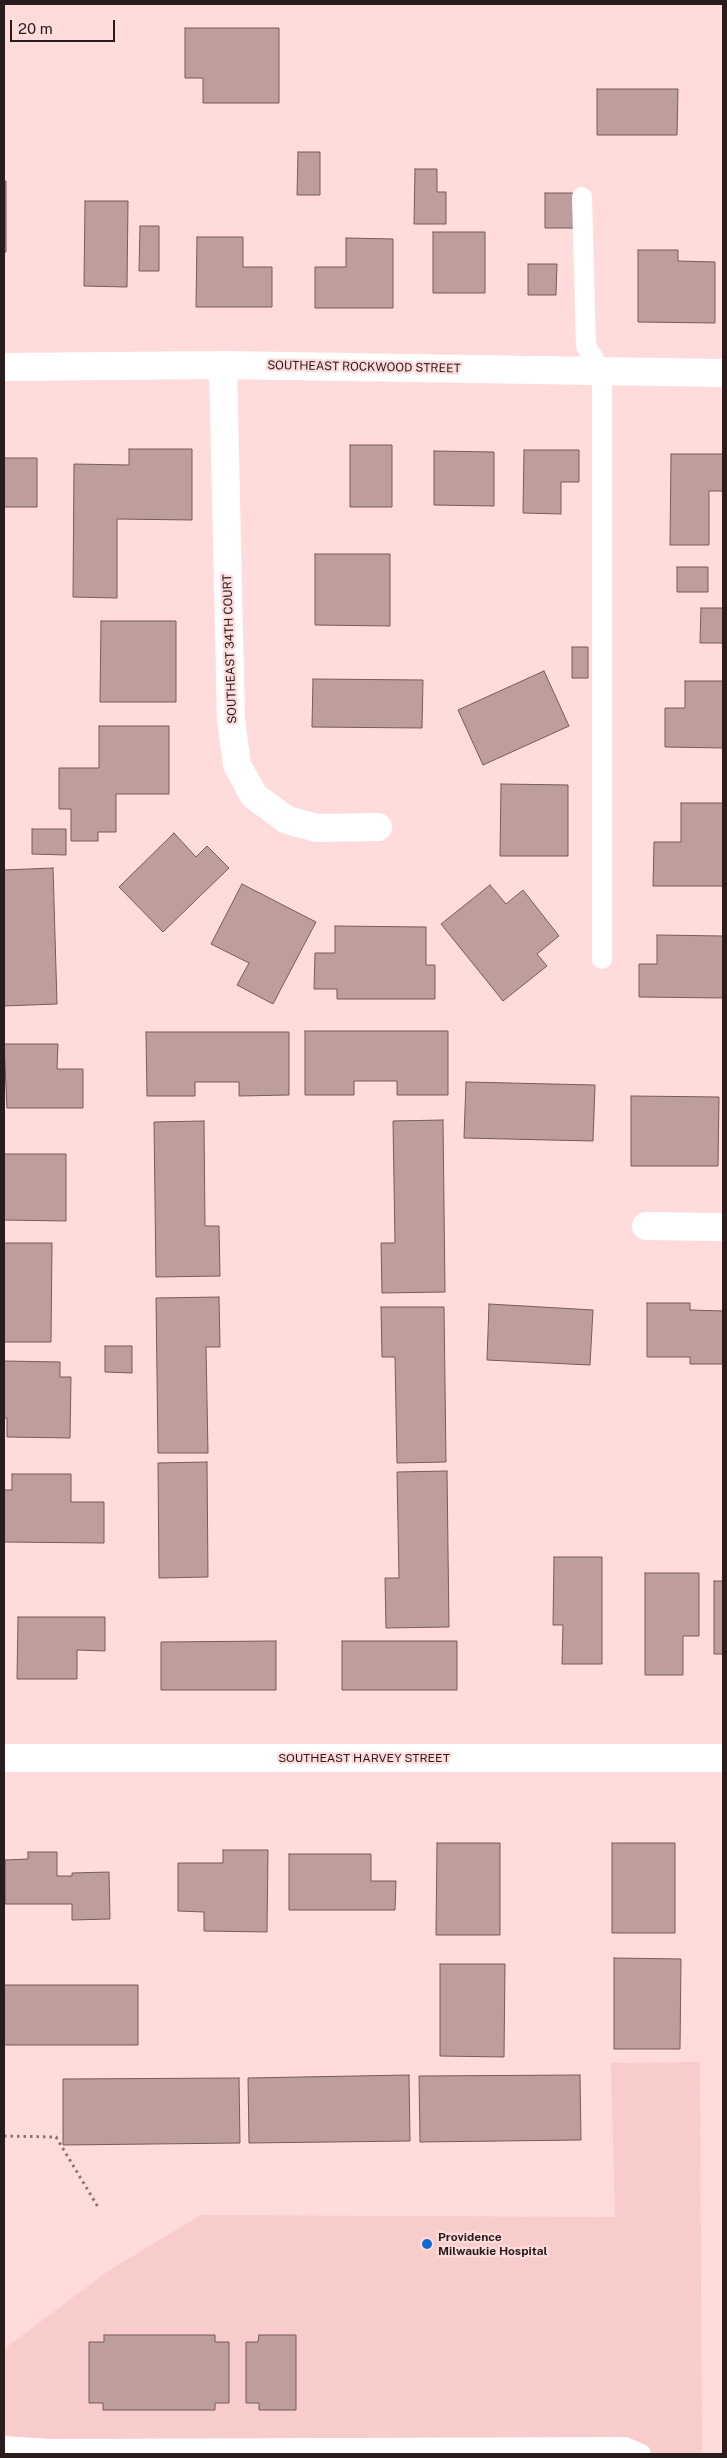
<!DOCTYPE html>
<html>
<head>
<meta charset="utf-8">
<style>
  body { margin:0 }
  #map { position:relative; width:727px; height:2458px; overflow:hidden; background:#ffdcdb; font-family:"Public Sans",sans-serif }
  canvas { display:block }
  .frame { position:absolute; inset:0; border:5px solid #281c1c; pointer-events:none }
  .scale { position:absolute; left:10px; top:20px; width:105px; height:22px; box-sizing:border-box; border:2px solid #281c1c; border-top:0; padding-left:6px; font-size:15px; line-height:18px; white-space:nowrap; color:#281c1c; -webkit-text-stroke:4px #ffdcdb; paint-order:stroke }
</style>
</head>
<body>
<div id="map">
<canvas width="727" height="2458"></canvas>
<div class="frame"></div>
<div class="scale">20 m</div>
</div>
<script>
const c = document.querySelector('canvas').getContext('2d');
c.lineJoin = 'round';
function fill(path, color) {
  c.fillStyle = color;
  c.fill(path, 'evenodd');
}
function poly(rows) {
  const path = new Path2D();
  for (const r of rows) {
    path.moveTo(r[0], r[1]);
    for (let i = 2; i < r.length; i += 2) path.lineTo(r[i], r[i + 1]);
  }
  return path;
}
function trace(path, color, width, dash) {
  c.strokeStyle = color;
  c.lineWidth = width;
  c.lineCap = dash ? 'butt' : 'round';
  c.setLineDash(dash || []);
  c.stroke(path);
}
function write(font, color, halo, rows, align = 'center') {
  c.font = font + ' "Public Sans",sans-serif';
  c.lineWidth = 4.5;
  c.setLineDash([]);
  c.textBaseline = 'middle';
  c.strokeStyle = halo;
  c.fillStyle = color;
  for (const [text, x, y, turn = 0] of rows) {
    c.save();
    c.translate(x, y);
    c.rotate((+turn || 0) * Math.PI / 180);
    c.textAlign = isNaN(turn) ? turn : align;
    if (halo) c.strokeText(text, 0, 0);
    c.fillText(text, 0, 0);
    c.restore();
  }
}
fill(poly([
  [700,2062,702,2454,4,2454,4,2349,108,2271,201,2215,615,2217,611,2063]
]), '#f7cccb');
const building = poly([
  [185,28,279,28,279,103,203,103,203,78,185,78,185,28],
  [597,89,678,89,677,135,597,135,597,89],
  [298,152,320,152,320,195,297,195,298,152],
  [415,169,437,169,437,192,446,192,446,224,414,224,415,169],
  [4,181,6,181,6,252,4,252,4,181],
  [545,193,577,193,576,228,545,228,545,193],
  [85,201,128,201,127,287,84,286,85,201],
  [140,226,159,226,159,271,139,271,140,226],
  [433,232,485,232,485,293,433,293,433,232],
  [197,237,243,237,243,267,272,267,272,307,196,307,197,237],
  [346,238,393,239,393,308,315,308,315,267,346,267,346,238],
  [638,250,678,250,678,261,715,262,715,323,638,322,638,250],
  [528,264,557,264,556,295,528,295,528,264],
  [350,445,392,445,392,507,350,507,350,445],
  [129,449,192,449,192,520,117,519,117,598,73,597,74,464,129,465,129,449],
  [524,450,579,450,579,482,561,482,561,514,523,513,524,450],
  [434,451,494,452,494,506,434,505,434,451],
  [671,454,723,454,723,491,709,491,709,545,670,545,671,454],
  [4,458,37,458,37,507,4,507,4,458],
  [315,554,390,554,390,626,315,625,315,554],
  [677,567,708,567,708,592,677,592,677,567],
  [701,608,723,608,723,643,700,643,701,608],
  [101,621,176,621,176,702,100,702,101,621],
  [572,647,588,647,588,678,572,678,572,647],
  [544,671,569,726,483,765,458,710,544,671],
  [313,679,423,680,422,728,312,727,313,679],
  [685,681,723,681,723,748,665,747,665,708,685,708,685,681],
  [99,726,169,726,169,794,116,794,116,832,98,832,98,841,71,841,71,809,59,809,59,768,99,768,99,726],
  [501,784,568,785,568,856,500,856,501,784],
  [681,803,723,803,723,886,653,886,654,842,681,842,681,803],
  [32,829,66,829,66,855,32,854,32,829],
  [174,833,196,857,207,846,229,868,163,932,119,887,174,833],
  [53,868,57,1004,4,1006,4,870,53,868],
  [242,884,316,922,273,1004,237,985,249,963,211,944,242,884],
  [490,885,506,904,523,890,559,936,537,954,547,966,503,1001,441,924,490,885],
  [335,926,426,927,426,965,435,965,435,999,337,999,337,989,314,989,315,953,335,953,335,926],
  [657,935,723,936,723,998,639,997,639,964,657,964,657,935],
  [305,1031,448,1031,448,1095,397,1095,397,1081,354,1081,354,1095,305,1095,305,1031],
  [146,1032,289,1032,289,1095,239,1096,239,1082,195,1082,195,1096,147,1096,146,1032],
  [4,1044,58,1044,57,1069,83,1069,83,1108,7,1108,4,1044],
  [466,1082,595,1085,593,1141,464,1138,466,1082],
  [631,1096,719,1097,718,1166,631,1166,631,1096],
  [443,1120,445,1292,382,1293,381,1243,395,1243,393,1121,443,1120],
  [204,1121,205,1226,219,1226,220,1276,156,1277,154,1122,204,1121],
  [4,1154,66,1154,66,1221,4,1220,4,1154],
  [4,1243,52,1243,51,1342,4,1342,4,1243],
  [219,1297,220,1347,206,1347,208,1453,158,1453,156,1298,219,1297],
  [647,1303,690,1303,690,1310,723,1311,723,1364,690,1364,690,1357,647,1357,647,1303],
  [489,1304,593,1310,590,1365,487,1360,489,1304],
  [381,1307,444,1307,446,1462,397,1463,395,1357,382,1357,381,1307],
  [105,1346,132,1346,132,1373,105,1372,105,1346],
  [4,1361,60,1362,60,1377,71,1377,70,1438,7,1437,7,1418,4,1418,4,1361],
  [207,1462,208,1577,159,1578,158,1463,207,1462],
  [447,1471,449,1627,386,1628,385,1578,399,1578,397,1472,447,1471],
  [12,1474,71,1474,71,1502,104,1502,104,1543,4,1542,4,1490,12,1490,12,1474],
  [554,1557,602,1557,602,1664,562,1664,563,1625,553,1625,554,1557],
  [645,1573,699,1573,699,1636,683,1636,683,1675,645,1675,645,1573],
  [714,1581,723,1581,723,1654,714,1654,714,1581],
  [18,1617,105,1617,105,1651,77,1650,77,1679,17,1679,18,1617],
  [276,1641,276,1690,161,1690,161,1642,276,1641],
  [342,1641,457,1641,457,1690,342,1690,342,1641],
  [437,1843,500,1843,500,1935,436,1935,437,1843],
  [612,1843,675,1843,675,1933,612,1933,612,1843],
  [223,1850,268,1850,267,1932,204,1931,204,1912,178,1911,178,1863,223,1863,223,1850],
  [28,1852,57,1852,57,1876,72,1876,72,1873,109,1872,110,1919,72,1920,72,1904,5,1904,5,1860,28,1859,28,1852],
  [289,1854,371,1854,371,1881,396,1881,395,1910,289,1910,289,1854],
  [614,1958,681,1959,680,2049,614,2049,614,1958],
  [440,1964,505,1964,504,2057,440,2056,440,1964],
  [4,1985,138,1985,138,2045,4,2045,4,1985],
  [409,2075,410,2141,249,2143,248,2078,409,2075],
  [580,2075,581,2140,420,2142,419,2076,580,2075],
  [239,2078,240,2143,63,2145,63,2079,239,2078],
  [104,2335,215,2335,215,2342,229,2342,229,2403,215,2403,215,2410,103,2410,103,2403,89,2403,89,2342,104,2342,104,2335],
  [259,2335,296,2335,296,2410,259,2410,259,2403,246,2403,246,2342,258,2342,259,2335]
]);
fill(building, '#be9d9d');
trace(building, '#775a5a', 1);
trace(poly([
  [4,2136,56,2137,98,2207]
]), '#897372', 3, [2.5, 4]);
trace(poly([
  [582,197,586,346,602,372,602,959],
  [4,2446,51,2449,625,2447,641,2454]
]), '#fff', 20);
trace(poly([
  [223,365,231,720,237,765,254,796,287,820,317,828,378,827],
  [4,367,223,365,723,373],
  [646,1226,723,1227]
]), '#fff', 28);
trace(poly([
  [4,1758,723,1758]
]), '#fff', 28);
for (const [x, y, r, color] of [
  [427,2244,6,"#106ad3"]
]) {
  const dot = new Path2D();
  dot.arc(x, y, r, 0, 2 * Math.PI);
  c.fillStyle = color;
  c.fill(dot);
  trace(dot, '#ffdcdb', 2);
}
write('12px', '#281c1c', '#ffdcdb', [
  ["SOUTHEAST ROCKWOOD STREET",364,367,1],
  ["SOUTHEAST 34TH COURT",230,649,-92],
  ["SOUTHEAST HARVEY STREET",364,1758]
]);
write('bold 12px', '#281c1c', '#ffdcdb', [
  ["Providence",438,2237],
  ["Milwaukie Hospital",438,2251]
], 'left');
</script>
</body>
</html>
